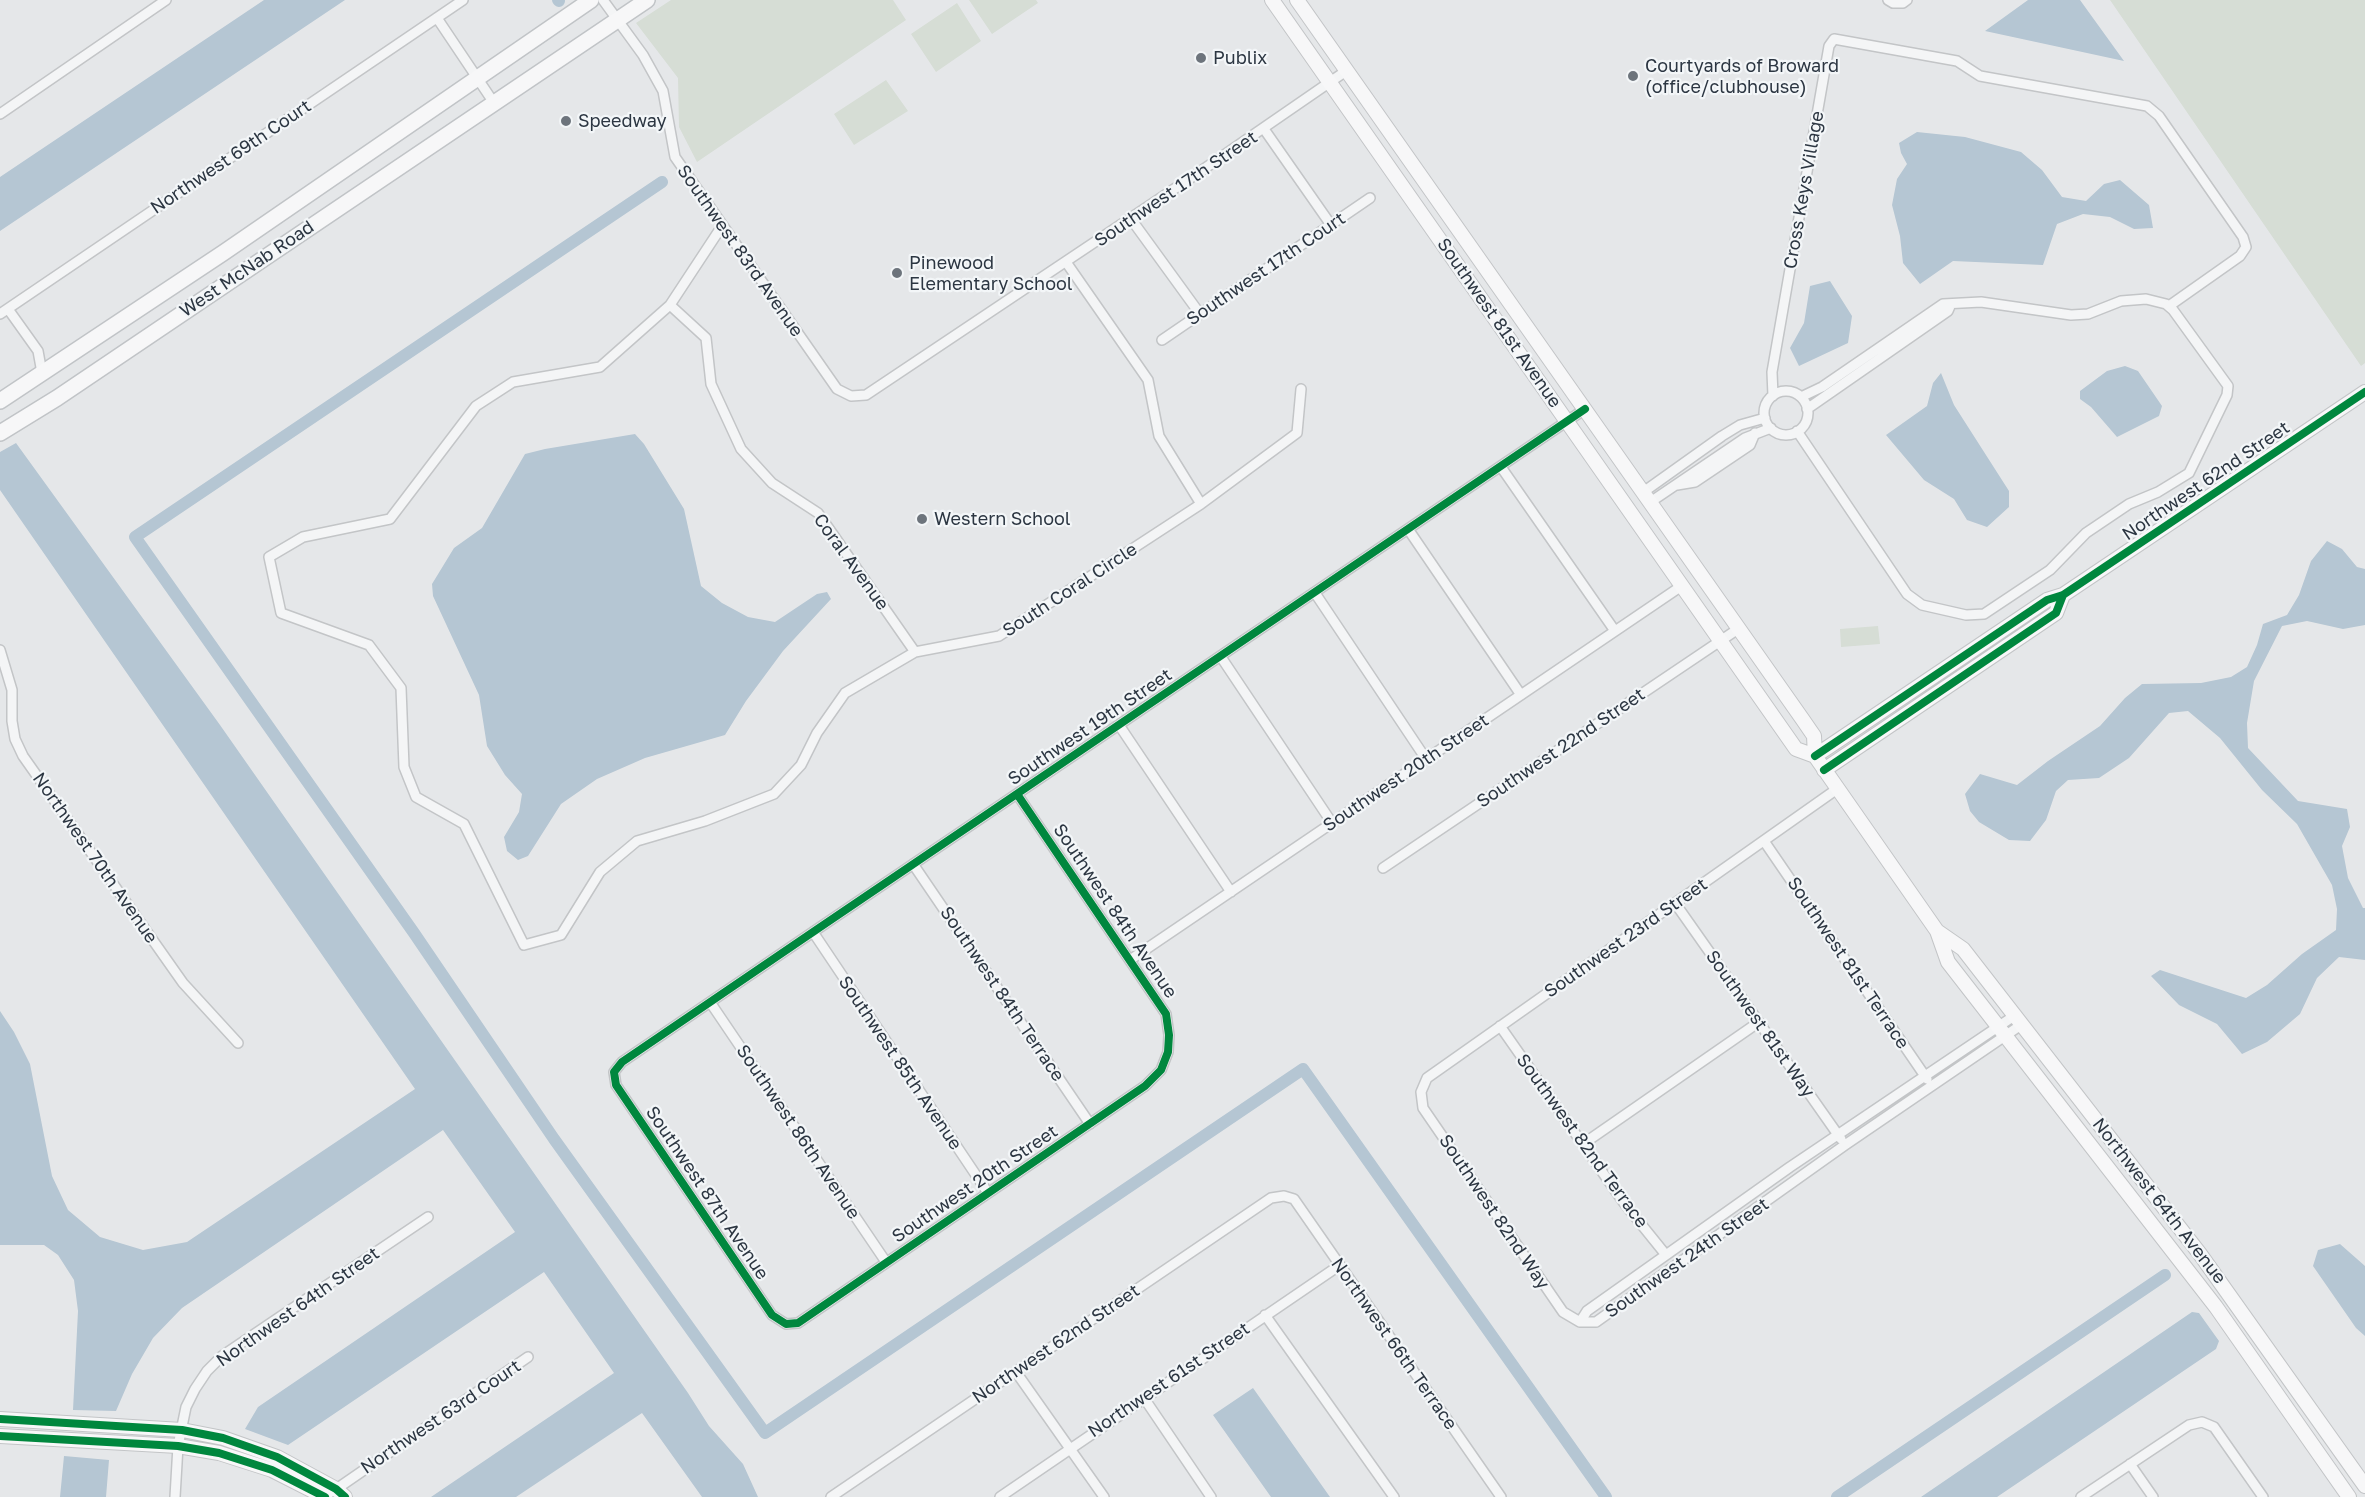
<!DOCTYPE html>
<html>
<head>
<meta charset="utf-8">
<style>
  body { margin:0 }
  canvas { display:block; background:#e5e7e9 }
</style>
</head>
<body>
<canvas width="2365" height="1497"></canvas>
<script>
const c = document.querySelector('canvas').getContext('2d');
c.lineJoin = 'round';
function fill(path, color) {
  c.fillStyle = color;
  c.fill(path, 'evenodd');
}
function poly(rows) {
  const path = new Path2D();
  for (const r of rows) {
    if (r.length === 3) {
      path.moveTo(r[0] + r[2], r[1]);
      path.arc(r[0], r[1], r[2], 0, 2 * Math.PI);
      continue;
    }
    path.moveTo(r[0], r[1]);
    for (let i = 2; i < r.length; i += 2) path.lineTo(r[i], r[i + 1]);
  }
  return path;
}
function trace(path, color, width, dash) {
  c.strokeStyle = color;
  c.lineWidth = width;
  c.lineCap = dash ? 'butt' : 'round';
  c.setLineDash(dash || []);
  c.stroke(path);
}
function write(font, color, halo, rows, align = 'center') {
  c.font = font + ' "Golos Text",sans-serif';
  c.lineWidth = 4.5;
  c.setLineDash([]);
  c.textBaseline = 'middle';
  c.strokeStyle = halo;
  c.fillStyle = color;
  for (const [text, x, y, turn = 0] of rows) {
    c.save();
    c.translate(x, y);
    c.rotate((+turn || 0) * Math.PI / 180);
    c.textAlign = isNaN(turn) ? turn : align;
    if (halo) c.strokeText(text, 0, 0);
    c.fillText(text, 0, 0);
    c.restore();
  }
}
fill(poly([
  [671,0,893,0,906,20,697,162,679,127,678,78,636,23],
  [969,0,1036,0,1038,3,992,34],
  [2110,0,2365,0,2365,363,2361,366],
  [957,3,981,41,936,72,911,34],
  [886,80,908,111,854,145,834,114],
  [1878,626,1880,644,1841,647,1840,629]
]), '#d6ddd5');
fill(poly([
  [264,0,345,0,0,231,0,177],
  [2028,0,2080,0,2124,61,1985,31],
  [1917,132,1965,137,2021,152,2042,170,2062,197,2086,201,2104,184,2120,180,2149,205,2153,228,2134,229,2110,217,2083,214,2057,224,2043,265,1953,261,1920,284,1903,263,1900,236,1892,205,1897,179,1907,164,1901,153,1899,143],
  [1830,281,1852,316,1848,343,1799,366,1790,348,1804,323,1810,286],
  [2125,366,2138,371,2162,406,2159,416,2117,437,2091,407,2080,399,2080,391,2107,371],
  [1941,373,1954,405,2009,491,2009,507,1987,527,1967,520,1954,499,1924,480,1886,435,1927,406,1933,383],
  [635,434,644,444,684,509,701,586,722,603,748,617,775,622,817,594,827,592,831,599,783,651,746,701,725,735,645,758,597,779,561,804,528,856,518,860,507,851,504,837,519,812,522,794,505,775,487,746,479,695,433,596,432,584,454,548,482,528,525,454,545,449],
  [16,443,220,725,688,1393,709,1426,743,1464,758,1497,702,1497,642,1413,516,1497,431,1497,614,1373,544,1272,288,1445,245,1429,258,1407,515,1232,443,1130,182,1308,153,1338,132,1374,116,1411,73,1410,78,1311,74,1280,58,1255,44,1245,0,1245,0,1011,14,1032,30,1064,52,1176,68,1210,100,1237,143,1250,187,1242,415,1089,0,490,0,452],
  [2327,541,2342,549,2357,567,2365,569,2365,625,2343,629,2307,621,2282,626,2254,681,2247,723,2248,748,2298,801,2347,809,2350,827,2342,846,2348,878,2363,908,2365,908,2365,960,2339,957,2317,978,2300,1014,2267,1042,2242,1054,2217,1024,2179,1005,2151,976,2160,970,2246,998,2267,985,2302,954,2336,930,2337,909,2332,885,2297,824,2262,790,2220,738,2188,711,2169,713,2129,758,2099,778,2068,780,2056,791,2046,820,2030,841,2009,840,1979,822,1970,811,1965,794,1980,774,2017,785,2048,761,2100,726,2125,698,2142,684,2201,683,2231,677,2247,667,2257,645,2263,624,2287,615,2299,595,2311,561],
  [2340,1244,2365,1266,2365,1336,2356,1328,2313,1266,2318,1250],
  [2192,1312,2199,1313,2219,1341,2216,1349,1997,1497,1921,1497],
  [1253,1388,1330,1497,1271,1497,1213,1415],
  [64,1456,109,1460,106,1497,60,1497]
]), '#b5c6d3');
trace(poly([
  [558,0,559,1],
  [662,182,135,537,414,933,554,1139,765,1433,1303,1069,1606,1497],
  [1837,1497,2165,1275]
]), '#b5c6d3', 12);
const street = poly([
  [603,0,643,55,663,91,675,157,837,389,851,396,866,395,1198,173,1346,71],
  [1888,0,1893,3,1903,3,1907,0],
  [437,18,494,103],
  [0,114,166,0],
  [1264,129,1331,225],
  [1131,219,1200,314],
  [722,226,670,305,600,367,513,382,476,406,390,519,303,537,269,557,281,613,369,645,401,688,404,767,416,797,464,824,524,945,561,935,600,872,637,841,705,821,774,794,801,765,817,733,845,693,915,652,999,636,1201,504,1297,433,1301,389],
  [1066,262,1148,380,1159,436,1201,504],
  [670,305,706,338,711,384,741,449,772,483,818,513,915,652],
  [8,309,38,351,42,373],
  [0,314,463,0],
  [1162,340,1370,198],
  [1786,413,22],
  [1773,396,1772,372,1829,46,1834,39,1957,61,1980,76,2147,106,2159,116,2243,237,2246,247,2240,256,2169,306],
  [1807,409,1948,311,1951,304],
  [1797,431,1907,594,1922,605,1966,615,1984,614,2050,570,2086,533,2129,504,2158,492,2189,473,2227,395,2228,386,2173,310,2166,304,2146,299,2121,301,2088,314,2071,315,1981,302,1943,304,1822,387,1801,397],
  [1501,467,1615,631],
  [1677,485,1695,482,1750,445,1755,433],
  [1642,493,1722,436,1740,425,1765,418],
  [1649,503,1745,438,1771,428],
  [1408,529,1521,695],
  [1315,593,1426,759],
  [0,650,12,690,12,721,15,739,23,756,183,983,238,1043],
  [1221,657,1332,823],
  [1119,725,1231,892],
  [1837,789,1427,1078,1421,1092,1423,1108,1563,1312,1580,1322,1596,1322,1845,1145,2021,1025],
  [1017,794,1166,1014,1169,1035,1168,1052,1161,1070,1145,1086,798,1323,786,1324,772,1315,616,1085,614,1072,622,1062,813,932,1585,409],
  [1764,841,1927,1079],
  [913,864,1090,1124],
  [1383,868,1738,629],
  [1675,903,1841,1139],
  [813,932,988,1193],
  [1130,960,1683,585],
  [710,1002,886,1262],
  [1500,1026,1624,1203,1666,1255],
  [1583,1144,1759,1022],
  [1265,1315,1394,1497],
  [1580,1322,1587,1311,1666,1255,1790,1167,2014,1016],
  [1016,1372,1104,1497],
  [1144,1398,1211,1497],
  [2130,1464,2153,1497],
  [332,1492,528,1357],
  [175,1497,178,1446,186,1407,195,1389,207,1371,222,1356,428,1217],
  [831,1497,1271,1198,1284,1196,1294,1199,1501,1497],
  [1000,1497,1340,1265],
  [2081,1497,2189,1425,2202,1422,2214,1427,2263,1497]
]);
const secondary = poly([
  [1272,0,1796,749,1815,756],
  [1297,0,1803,720,1814,736,1815,756,1937,931,1948,962,2216,1307,2349,1497],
  [1815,756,2047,600,2063,595,2365,392],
  [1824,770,2056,613,2063,595],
  [1937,931,1963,949,2200,1254,2365,1486],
  [0,1419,182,1430,223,1438,277,1457,336,1489,345,1497],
  [0,1436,178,1446,219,1453,272,1470,325,1497]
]);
const primary = poly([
  [0,401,223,253,591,0],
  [0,433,57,398,647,0]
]);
trace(street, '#c3c5c7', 12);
trace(secondary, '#c3c5c7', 16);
trace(primary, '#c1c4c7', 18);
trace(street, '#f4f5f6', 9);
trace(secondary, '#f7f7f8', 14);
trace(primary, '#f7f7f8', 15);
trace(poly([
  [1815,756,2047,600,2063,595,2365,392],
  [1824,770,2056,613,2063,595],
  [1017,794,1166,1014,1169,1035,1168,1052,1161,1070,1145,1086,798,1323,786,1324,772,1315,616,1085,614,1072,622,1062,813,932,1585,409],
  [0,1419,182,1430,223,1438,277,1457,336,1489,345,1497],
  [0,1436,178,1446,219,1453,272,1470,325,1497]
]), '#00873e', 8);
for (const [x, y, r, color] of [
  [1201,58,6,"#6d747c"],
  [1633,76,6,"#6d747c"],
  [566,121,6,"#6d747c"],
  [897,273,6,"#6d747c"],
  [922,519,6,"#6d747c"]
]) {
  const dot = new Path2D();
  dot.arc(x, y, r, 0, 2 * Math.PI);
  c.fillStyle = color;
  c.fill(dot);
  trace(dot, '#f3f6f8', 2);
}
write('18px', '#2c3642', '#f3f6f8', [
  ["Publix",1213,58],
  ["Courtyards of Broward",1645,66],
  ["(office/clubhouse)",1645,87],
  ["Speedway",578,121],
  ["Pinewood",909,263],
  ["Elementary School",909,284],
  ["Western School",934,519]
], 'left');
write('18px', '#2c3642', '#f3f6f8', [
  ["Northwest 69th Court",231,157,-34],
  ["Southwest 17th Street",1176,189,-34],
  ["Cross Keys Village",1804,190,-80],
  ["Southwest 83rd Avenue",740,251,55],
  ["West McNab Road",247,269,-34],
  ["Southwest 17th Court",1266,269,-34],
  ["Southwest 81st Avenue",1499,323,55],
  ["Northwest 62nd Street",2206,481,-34],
  ["Coral Avenue",851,562,54],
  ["South Coral Circle",1070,590,-33],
  ["Southwest 19th Street",1090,727,-34],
  ["Southwest 22nd Street",1561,748,-34],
  ["Southwest 20th Street",1406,773,-34],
  ["Northwest 70th Avenue",95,858,55],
  ["Southwest 84th Avenue",1115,911,56],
  ["Southwest 23rd Street",1626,938,-35],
  ["Southwest 81st Terrace",1848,963,56],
  ["Southwest 84th Terrace",1002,994,56],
  ["Southwest 81st Way",1760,1024,55],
  ["Southwest 85th Avenue",900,1063,56],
  ["Southwest 86th Avenue",798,1132,56],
  ["Southwest 82nd Terrace",1582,1141,54],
  ["Southwest 20th Street",975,1184,-34],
  ["Southwest 87th Avenue",707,1193,56],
  ["Northwest 64th Avenue",2159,1201,52],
  ["Southwest 82nd Way",1494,1212,56],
  ["Southwest 24th Street",1687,1258,-35],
  ["Northwest 64th Street",298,1307,-35],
  ["Northwest 62nd Street",1056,1344,-34],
  ["Northwest 66th Terrace",1394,1344,55],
  ["Northwest 61st Street",1169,1380,-34],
  ["Northwest 63rd Court",441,1417,-34]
]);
</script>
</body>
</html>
